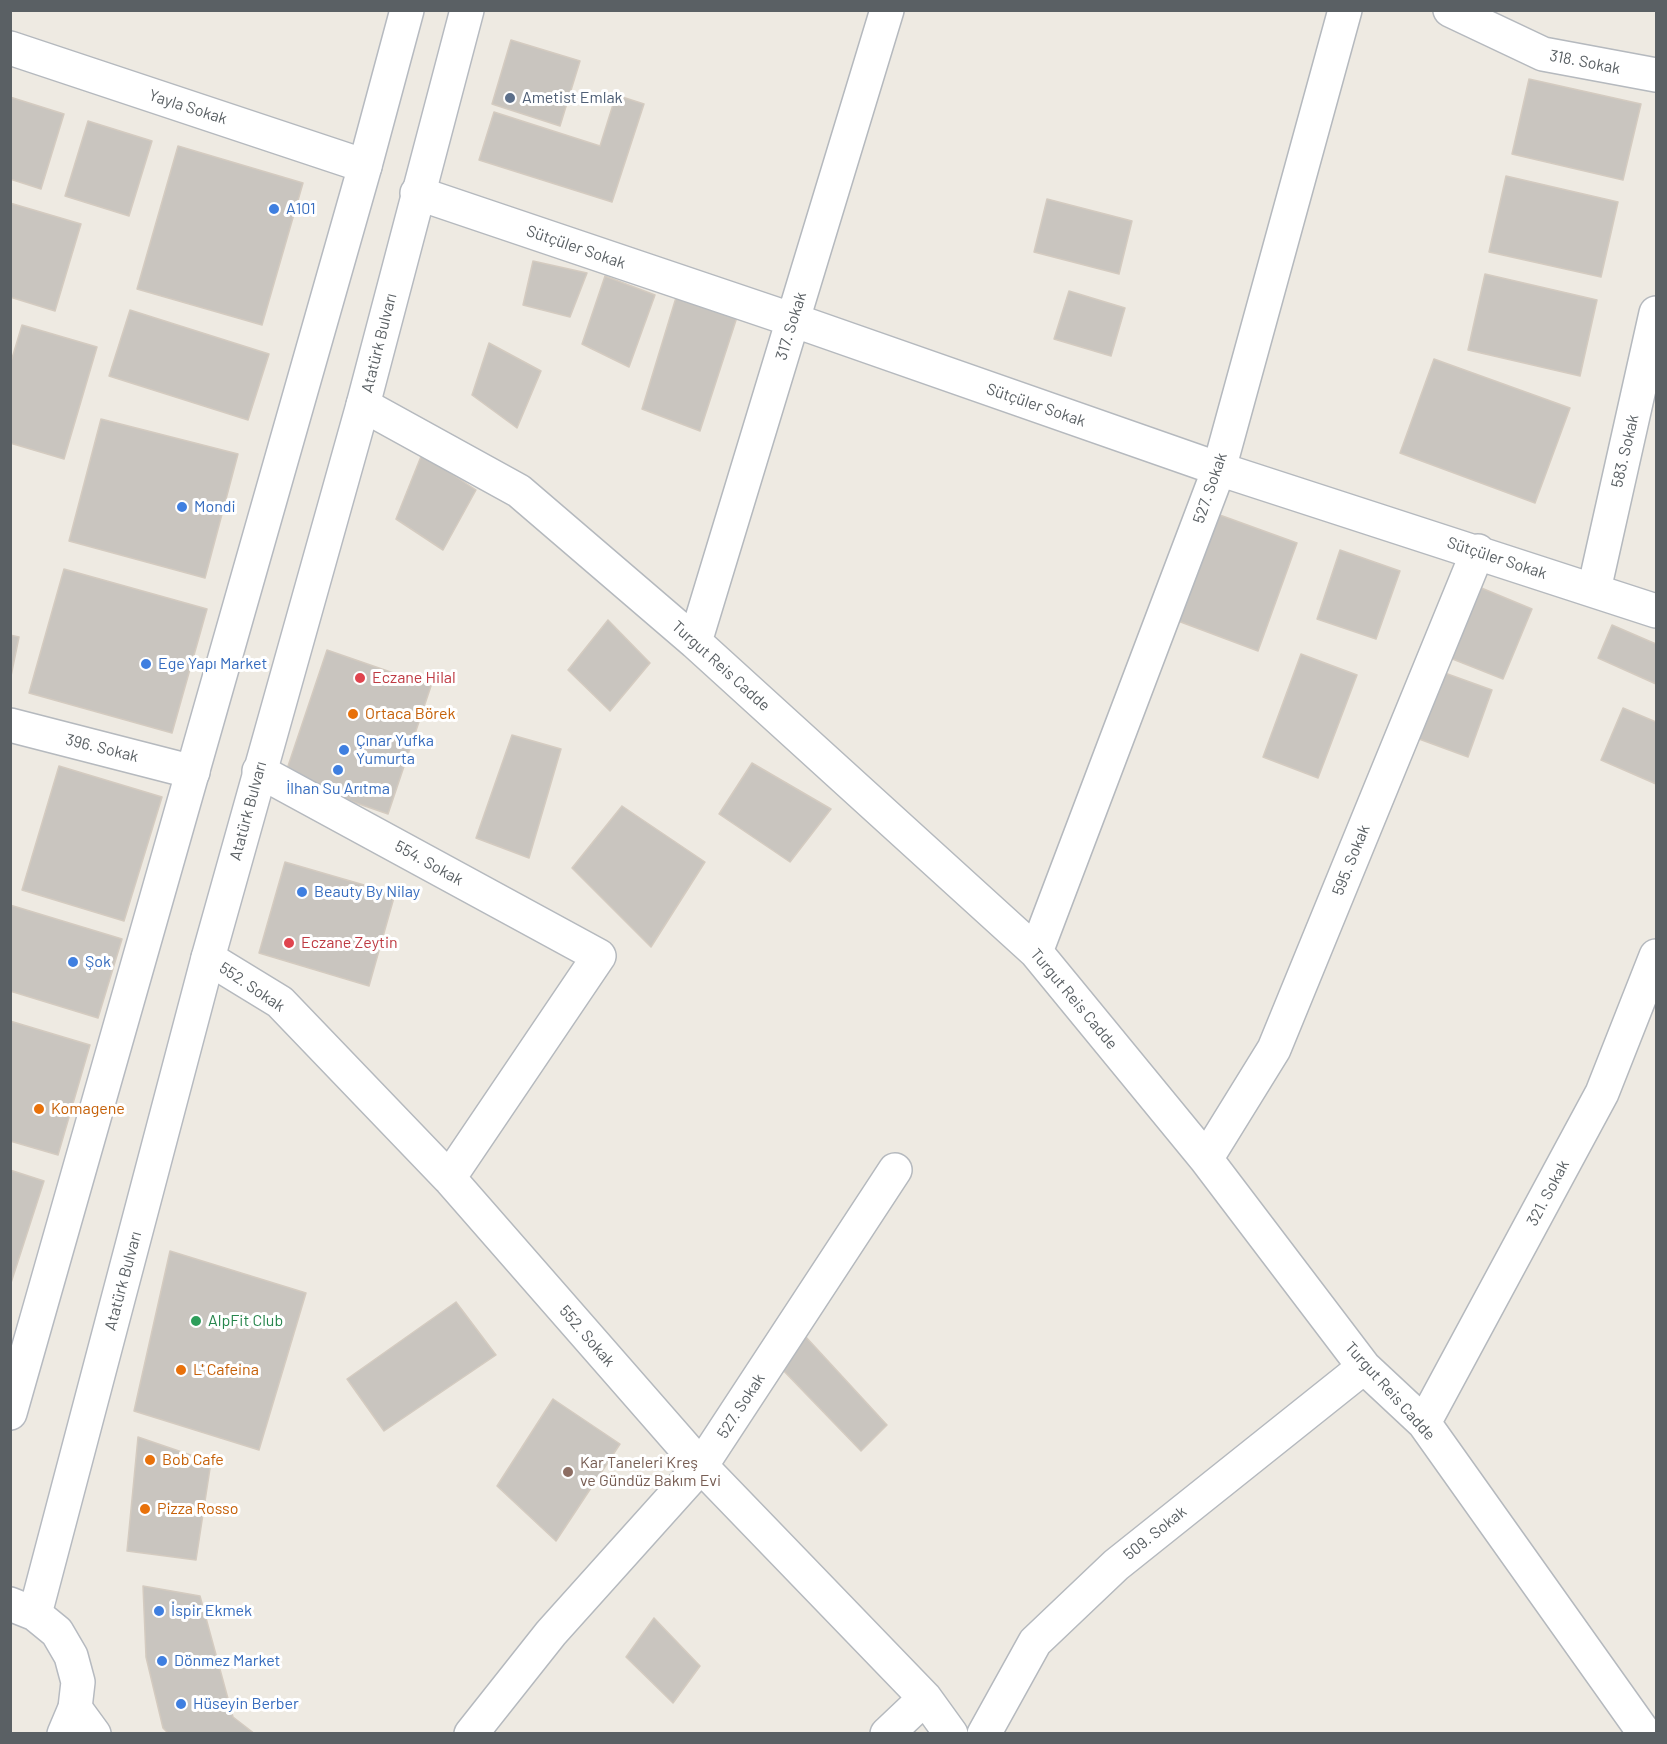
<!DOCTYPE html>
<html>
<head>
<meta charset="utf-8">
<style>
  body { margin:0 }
  #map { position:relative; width:1667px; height:1744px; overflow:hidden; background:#eeeae2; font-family:Barlow,sans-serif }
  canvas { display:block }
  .frame { position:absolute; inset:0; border:12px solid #5a6064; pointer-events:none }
</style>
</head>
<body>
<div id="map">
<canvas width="1667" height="1744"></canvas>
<div class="frame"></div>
</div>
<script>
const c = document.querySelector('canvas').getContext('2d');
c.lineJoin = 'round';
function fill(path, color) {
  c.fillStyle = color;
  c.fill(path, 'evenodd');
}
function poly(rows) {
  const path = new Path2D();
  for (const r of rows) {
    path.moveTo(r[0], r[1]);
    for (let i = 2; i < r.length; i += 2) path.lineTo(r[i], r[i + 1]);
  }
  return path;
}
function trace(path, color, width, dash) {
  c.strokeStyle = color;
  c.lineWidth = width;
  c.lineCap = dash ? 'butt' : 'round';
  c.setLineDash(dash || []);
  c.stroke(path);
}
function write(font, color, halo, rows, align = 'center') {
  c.font = font + ' Barlow,sans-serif';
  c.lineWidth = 6;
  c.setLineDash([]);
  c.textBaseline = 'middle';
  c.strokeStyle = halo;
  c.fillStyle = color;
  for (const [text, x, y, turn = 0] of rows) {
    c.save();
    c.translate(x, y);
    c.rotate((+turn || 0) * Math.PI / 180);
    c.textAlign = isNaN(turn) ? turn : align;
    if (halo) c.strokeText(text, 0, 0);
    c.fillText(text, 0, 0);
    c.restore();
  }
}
const building = poly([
  [511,40,580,61,560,126,492,104,511,40],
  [1529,79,1641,104,1623,180,1512,154,1529,79],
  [616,95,644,104,612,202,479,160,494,112,600,146,616,95],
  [10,97,64,114,41,189,10,179,10,97],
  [88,121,152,141,129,216,65,196,88,121],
  [178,146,303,183,262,325,137,289,178,146],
  [1506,176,1618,202,1601,277,1489,252,1506,176],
  [1047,199,1132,221,1119,274,1034,252,1047,199],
  [10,203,81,224,55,311,10,297,10,203],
  [533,261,587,273,570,317,523,305,533,261],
  [1485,274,1597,300,1580,376,1468,350,1485,274],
  [605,276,655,295,629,367,582,344,605,276],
  [678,291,738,314,700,431,642,409,678,291],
  [1069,291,1125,308,1111,356,1054,339,1069,291],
  [130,310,269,354,248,420,109,376,130,310],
  [22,325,97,347,64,459,10,443,10,365,22,325],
  [489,343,541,371,517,428,472,395,489,343],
  [1434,359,1570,408,1535,503,1400,453,1434,359],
  [101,419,238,454,205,578,69,541,101,419],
  [422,454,476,490,443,550,396,519,422,454],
  [1217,514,1297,543,1258,651,1178,621,1217,514],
  [1340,550,1400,571,1376,639,1317,619,1340,550],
  [64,569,207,609,172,733,29,693,64,569],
  [1479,587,1532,609,1503,679,1450,658,1479,587],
  [608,620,650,663,610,711,568,670,608,620],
  [1612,625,1656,644,1656,684,1598,658,1612,625],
  [10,635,19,637,10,681,10,635],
  [327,650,431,686,388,814,284,778,327,650],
  [1301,654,1357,675,1318,778,1263,757,1301,654],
  [1442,672,1492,690,1468,757,1419,739,1442,672],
  [1623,708,1656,722,1656,784,1601,760,1623,708],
  [512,735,561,749,529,858,476,838,512,735],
  [752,763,831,809,790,862,719,814,752,763],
  [59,766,162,797,124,921,22,890,59,766],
  [622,806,705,862,651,947,572,868,622,806],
  [285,862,395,894,369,986,259,953,285,862],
  [10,905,122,939,98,1018,10,991,10,905],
  [10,1021,90,1045,58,1155,10,1141,10,1021],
  [10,1170,44,1181,10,1286,10,1170],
  [170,1251,306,1293,259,1450,134,1411,170,1251],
  [456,1302,496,1355,384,1431,347,1379,456,1302],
  [805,1336,887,1425,861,1451,778,1365,805,1336],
  [553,1399,620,1444,556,1541,497,1486,553,1399],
  [138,1437,211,1462,196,1560,127,1551,138,1437],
  [143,1586,200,1596,233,1717,255,1734,169,1734,163,1728,146,1657,143,1586],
  [654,1618,700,1666,673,1703,626,1657,654,1618]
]);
fill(building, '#c9c5bf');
trace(building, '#d4cbc0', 1.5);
const minor = poly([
  [1450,10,1543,54,1656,75],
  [10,48,365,166],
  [417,193,793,320,1219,469,1656,611],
  [363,405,519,491,695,642,1036,952,1206,1159,1364,1367,1424,1423,1645,1734],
  [1594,590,1656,313],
  [695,642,887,10],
  [10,725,193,772],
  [259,771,599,956,449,1178],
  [1036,952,1219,469,1345,10],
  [208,958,280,1002,449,1178,701,1466,925,1698,951,1734],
  [1206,1159,1274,1049,1478,551],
  [1424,1423,1602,1093,1656,956],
  [75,1708,94,1734],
  [471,1734,551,1633,701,1466,895,1170],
  [887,1734,925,1698],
  [984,1734,1035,1642,1116,1565,1364,1367]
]);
const secondary = poly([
  [10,1413,365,166,407,10],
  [10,1604,35,1614,57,1632,71,1656,78,1682,75,1708,64,1734],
  [35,1614,208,958,363,405,467,10]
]);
trace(minor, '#b5b9be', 36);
trace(secondary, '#b6bac0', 36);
trace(minor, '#fff', 33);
trace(secondary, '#fff', 33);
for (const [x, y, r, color] of [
  [510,98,6,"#5c6f8a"],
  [274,209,6,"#3f7fe0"],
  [182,507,6,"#3f7fe0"],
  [146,664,6,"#3f7fe0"],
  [360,678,6,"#e0444e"],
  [353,714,6,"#e8710a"],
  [344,750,6,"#3f7fe0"],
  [338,770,6,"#3f7fe0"],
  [302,892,6,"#3f7fe0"],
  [289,943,6,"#e0444e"],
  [73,962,6,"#3f7fe0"],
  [39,1109,6,"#e8710a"],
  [196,1321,6,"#2e9e5b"],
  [181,1370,6,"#e8710a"],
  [150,1460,6,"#e8710a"],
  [568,1472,6,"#8d6e63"],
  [145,1509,6,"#e8710a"],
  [159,1611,6,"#3f7fe0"],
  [162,1661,6,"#3f7fe0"],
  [181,1704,6,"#3f7fe0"]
]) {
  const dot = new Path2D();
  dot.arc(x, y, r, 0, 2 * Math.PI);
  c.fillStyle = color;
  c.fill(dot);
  trace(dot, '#fff', 2);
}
write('16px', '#5a6064', '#fff', [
  ["318. Sokak",1585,62,11],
  ["Yayla Sokak",188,107,18],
  ["Sütçüler Sokak",576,247,19],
  ["317. Sokak",791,326,-73],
  ["Atatürk Bulvarı",379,343,-76],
  ["Sütçüler Sokak",1036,405,19],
  ["583. Sokak",1625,451,-77],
  ["527. Sokak",1210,488,-71],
  ["Sütçüler Sokak",1497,558,18],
  ["Turgut Reis Cadde",721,666,42],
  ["396. Sokak",102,748,14],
  ["Atatürk Bulvarı",248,811,-75],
  ["595. Sokak",1351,860,-68],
  ["554. Sokak",429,863,29],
  ["552. Sokak",252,987,34],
  ["Turgut Reis Cadde",1074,999,50],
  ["321. Sokak",1548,1193,-62],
  ["Atatürk Bulvarı",123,1281,-75],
  ["552. Sokak",587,1336,49],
  ["Turgut Reis Cadde",1390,1391,48],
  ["527. Sokak",741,1406,-57],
  ["509. Sokak",1155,1533,-39]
]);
write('16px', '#4e5e75', '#fff', [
  ["Ametist Emlak",522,98]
], 'left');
write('16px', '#366cbe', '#fff', [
  ["A101",286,209],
  ["Mondi",194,507],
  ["Ege Yapı Market",158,664],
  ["Çınar Yufka",356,741],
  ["Yumurta",356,759],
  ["İlhan Su Arıtma",338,789,"center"],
  ["Beauty By Nilay",314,892],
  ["Şok",85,962],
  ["İspir Ekmek",171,1611],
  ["Dönmez Market",174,1661],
  ["Hüseyin Berber",193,1704]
], 'left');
write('16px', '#be3a42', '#fff', [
  ["Eczane Hilal",372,678],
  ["Eczane Zeytin",301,943]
], 'left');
write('16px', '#c56008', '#fff', [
  ["Ortaca Börek",365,714],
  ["Komagene",51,1109],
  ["L' Cafeina",193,1370],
  ["Bob Cafe",162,1460],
  ["Pizza Rosso",157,1509]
], 'left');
write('16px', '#27864d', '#fff', [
  ["AlpFit Club",208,1321]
], 'left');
write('16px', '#785e54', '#fff', [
  ["Kar Taneleri Kreş",580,1463],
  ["ve Gündüz Bakım Evi",580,1481]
], 'left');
</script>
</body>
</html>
